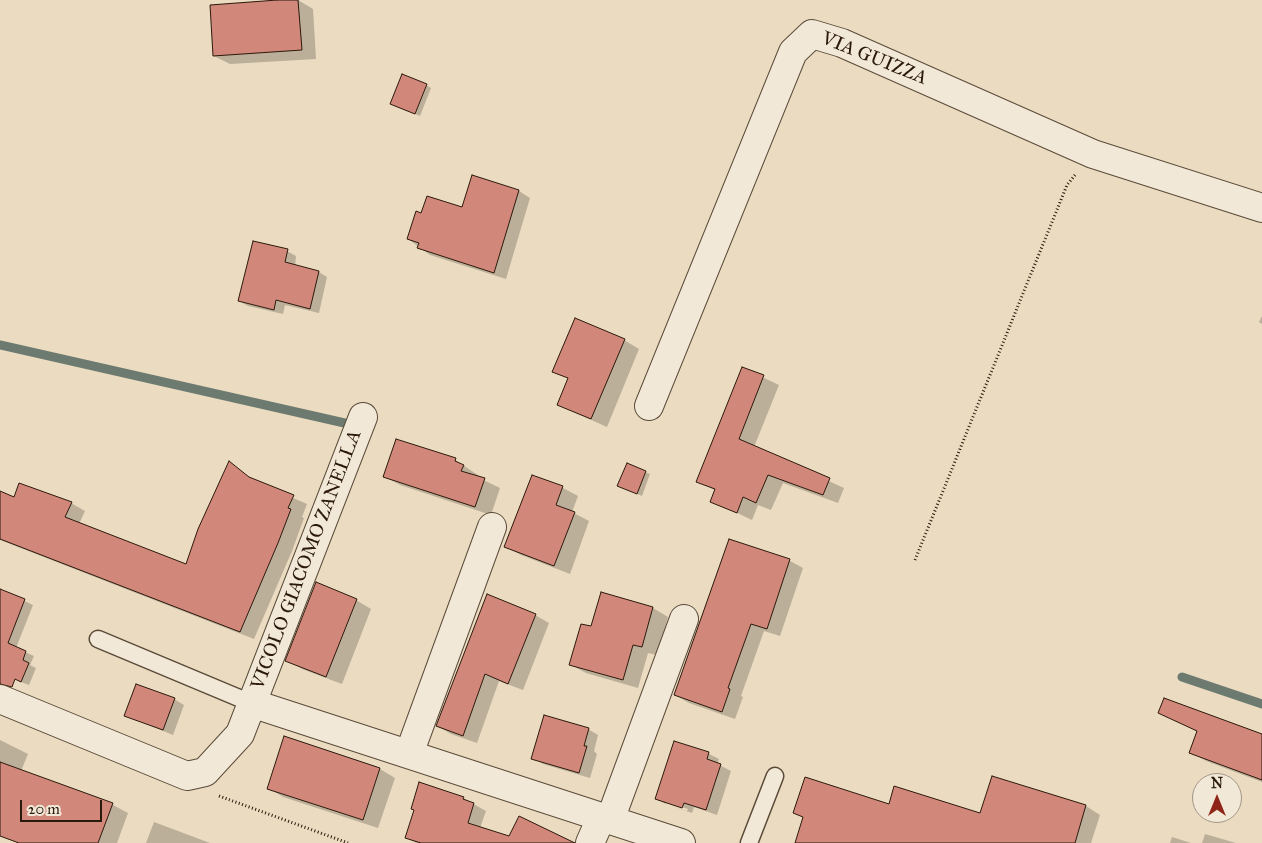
<!DOCTYPE html>
<html>
<head>
<meta charset="utf-8">
<style>
  body { margin:0 }
  #map { position:relative; width:1262px; height:843px; overflow:hidden; background:#eadbc1; font-family:"IM FELL Great Primer",serif }
  canvas { display:block }
  .north { position:absolute; left:1192px; top:773px; width:50px; height:50px; box-sizing:border-box; background:#f1e8d7; border:1px solid #a29585; border-radius:50%; rotate:0deg; font-size:14px; font-weight:700; line-height:20px; text-align:center; color:#2b190b }
  .north::after { content:''; display:block; margin:auto; width:18px; height:22px; background:#8f2418; clip-path:polygon(50% 0,100% 100%,50% 72%,0 100%) }
  .scale { position:absolute; left:20px; top:800px; width:82px; height:22px; box-sizing:border-box; border:2px solid #2b190b; border-top:0; padding-left:6px; font-size:15px; line-height:18px; white-space:nowrap; color:#2b190b; -webkit-text-stroke:4px #f1e8d7; paint-order:stroke }
</style>
</head>
<body>
<div id="map">
<canvas width="1262" height="843"></canvas>
<div class="north">N</div>
<div class="scale">20 m</div>
</div>
<script>
const c = document.querySelector('canvas').getContext('2d');
c.lineJoin = 'round';
function fill(path, color) {
  c.fillStyle = color;
  c.fill(path, 'evenodd');
}
function poly(rows) {
  const path = new Path2D();
  for (const r of rows) {
    path.moveTo(r[0], r[1]);
    for (let i = 2; i < r.length; i += 2) path.lineTo(r[i], r[i + 1]);
  }
  return path;
}
function trace(path, color, width, dash) {
  c.strokeStyle = color;
  c.lineWidth = width;
  c.lineCap = dash ? 'butt' : 'round';
  c.setLineDash(dash || []);
  c.stroke(path);
}
function write(font, color, halo, rows, align = 'center') {
  c.font = font + ' "IM FELL Great Primer",serif';
  c.lineWidth = 5;
  c.setLineDash([]);
  c.textBaseline = 'middle';
  c.strokeStyle = halo;
  c.fillStyle = color;
  for (const [text, x, y, turn = 0] of rows) {
    c.save();
    c.translate(x, y);
    c.rotate((+turn || 0) * Math.PI / 180);
    c.textAlign = isNaN(turn) ? turn : align;
    if (halo) c.strokeText(text, 0, 0);
    c.fillText(text, 0, 0);
    c.restore();
  }
}
fill(poly([
  [298,0,313,9,316,59,230,64,214,56,211,6],
  [426,85,431,88,420,116,396,106],
  [473,177,519,191,530,198,506,279,430,255,408,239,422,215,463,209],
  [287,251,296,256,295,266,319,272,327,277,319,313,285,305,283,314,248,306,239,301],
  [1262,316,1262,324,1259,322],
  [624,340,639,349,607,427,558,405,569,379,554,371],
  [743,368,779,385,754,447,844,488,838,503,783,483,771,510,758,505,752,520,712,501,716,491,698,481],
  [455,460,478,475,477,477,500,488,491,515,400,485,384,476],
  [230,463,256,482,307,504,302,517,304,518,292,551,254,639,0,540,0,493,14,498,71,503,85,511,79,524,187,566],
  [645,472,650,474,642,496,619,486],
  [533,476,563,488,578,496,572,512,589,521,570,574,521,555,506,547],
  [730,541,790,561,803,568,780,636,764,631,741,696,743,697,735,719,689,703,675,695],
  [3,591,33,605,16,648,34,656,30,665,36,668,29,685,0,674,0,598],
  [602,594,653,608,668,617,657,655,648,653,638,688,586,673,571,665,592,628],
  [356,600,371,609,342,684,302,669,287,660],
  [535,615,549,623,523,690,499,681,477,743,451,734,437,726],
  [174,699,184,705,173,735,126,716],
  [1160,713,1262,736,1262,782,1206,761,1191,752,1198,732],
  [588,729,598,735,594,751,597,754,590,778,543,764,533,758],
  [0,740,28,754,21,771,113,805,128,813,117,843,17,843,0,832],
  [675,743,709,754,719,759,717,764,731,771,717,815,694,807,692,813,666,804,687,811,688,809,666,802,666,804,656,799],
  [380,769,395,778,378,828,283,797,268,788],
  [992,777,1086,806,1100,815,1091,843,796,843,804,818,795,813,890,806,981,815],
  [463,798,486,811,480,828,510,838,559,843,416,843,407,838],
  [154,822,210,843,146,843],
  [1205,834,1236,843,1202,843],
  [1172,837,1191,843,1170,843]
]), '#0003');
trace(poly([
  [0,345,349,424],
  [1182,677,1262,704]
]), '#6c7a6f', 9);
const building = poly([
  [277,0,298,0,302,50,213,56,210,5,277,0],
  [402,74,427,84,415,114,390,104,402,74],
  [472,175,519,190,494,273,417,248,419,243,407,239,416,211,421,213,427,196,462,207,472,175],
  [253,241,288,249,285,262,319,271,310,309,276,300,274,310,238,301,253,241],
  [575,318,625,339,591,419,557,405,568,378,552,372,575,318],
  [742,367,764,375,739,439,830,478,823,495,768,475,756,503,743,497,737,513,710,502,715,489,696,482,742,367],
  [396,439,456,458,455,461,464,465,461,471,485,478,475,507,383,477,396,439],
  [229,461,249,477,294,495,288,508,291,509,278,543,240,632,0,539,0,491,14,497,19,483,72,502,65,517,186,564,198,529,229,461],
  [627,463,646,471,637,494,617,486,627,463],
  [532,475,563,486,556,505,575,512,554,566,504,547,532,475],
  [729,539,790,559,767,629,751,624,728,688,730,689,722,712,674,695,729,539],
  [316,582,357,599,326,677,285,661,316,582],
  [0,589,25,599,8,643,26,651,23,660,29,663,21,682,15,679,12,687,0,684,0,589],
  [601,592,653,607,642,647,633,645,623,680,569,665,581,624,591,626,601,592],
  [487,594,536,614,508,684,485,674,463,736,436,726,487,594],
  [136,684,175,698,163,730,124,716,136,684],
  [1164,698,1262,734,1262,780,1189,753,1197,731,1158,713,1164,698],
  [544,715,589,728,584,746,587,746,579,773,531,759,544,715],
  [284,736,380,768,363,820,267,789,284,736],
  [674,741,709,752,707,759,721,764,706,810,684,803,682,808,655,799,674,741],
  [0,762,113,803,98,843,19,843,0,836,0,762],
  [992,776,1086,805,1075,843,795,843,803,817,793,813,805,777,889,804,894,786,980,813,992,776],
  [419,782,464,797,463,799,474,803,468,823,509,836,519,816,575,843,421,843,405,838,414,810,411,809,419,782]
]);
fill(building, '#d1877a');
trace(building, '#2b190b', 1);
const lane = poly([
  [98,639,251,703],
  [749,843,775,776]
]);
const street = poly([
  [649,406,793,52,812,34,842,43,1093,154,1262,208],
  [0,699,187,776,205,772,240,734,363,417],
  [251,703,681,843],
  [409,754,492,527],
  [610,820,684,619],
  [590,843,601,818]
]);
trace(lane, '#5b4a38', 19);
trace(street, '#5b4a38', 30);
trace(poly([
  [915,560,1067,185,1075,175],
  [219,796,348,843]
]), '#2b190b', 3, [1, 2.5]);
trace(lane, '#f1e8d7', 16);
trace(street, '#f1e8d7', 28);
write('19px', '#2b190b', '#f1e8d7', [
  ["VIA GUIZZA",874,59,22],
  ["VICOLO GIACOMO ZANELLA",307,560,-69]
]);
</script>
</body>
</html>
